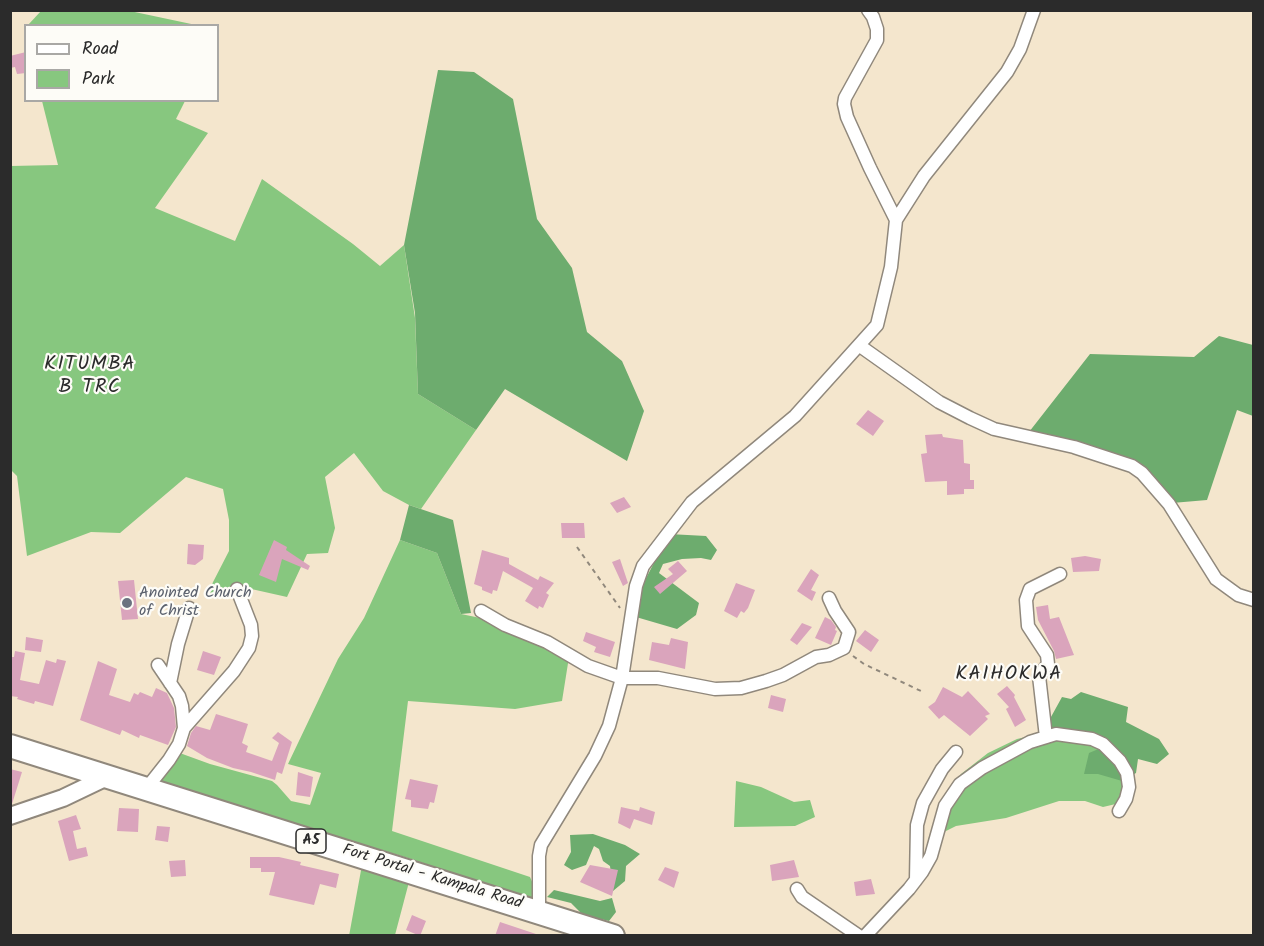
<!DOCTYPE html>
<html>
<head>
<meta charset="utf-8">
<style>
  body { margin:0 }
  #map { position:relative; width:1264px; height:946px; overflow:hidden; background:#f4e6cd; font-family:Kalam,sans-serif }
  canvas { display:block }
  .frame { position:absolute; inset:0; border:12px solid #2b2b2b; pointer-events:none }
  .legend { position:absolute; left:24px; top:24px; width:195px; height:78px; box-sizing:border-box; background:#fdfcf7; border:2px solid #a9a8a5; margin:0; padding:8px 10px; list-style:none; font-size:18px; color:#2b2b2b }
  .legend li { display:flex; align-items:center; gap:12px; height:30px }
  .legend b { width:30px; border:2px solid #a9a8a5 }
</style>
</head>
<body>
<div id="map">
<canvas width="1264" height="946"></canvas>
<div class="frame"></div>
<ul class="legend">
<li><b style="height:8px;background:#fff"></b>Road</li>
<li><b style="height:16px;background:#87c77f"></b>Park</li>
</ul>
</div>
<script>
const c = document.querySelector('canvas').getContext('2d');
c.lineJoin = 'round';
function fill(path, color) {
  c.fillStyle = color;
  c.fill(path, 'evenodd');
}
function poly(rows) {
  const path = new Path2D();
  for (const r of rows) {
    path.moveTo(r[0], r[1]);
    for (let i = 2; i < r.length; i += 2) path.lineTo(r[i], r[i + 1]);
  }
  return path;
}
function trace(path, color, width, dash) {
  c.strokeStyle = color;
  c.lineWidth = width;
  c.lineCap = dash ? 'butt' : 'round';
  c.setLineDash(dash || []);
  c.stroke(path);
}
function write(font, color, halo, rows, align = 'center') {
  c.font = font + ' Kalam,sans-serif';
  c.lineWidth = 4.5;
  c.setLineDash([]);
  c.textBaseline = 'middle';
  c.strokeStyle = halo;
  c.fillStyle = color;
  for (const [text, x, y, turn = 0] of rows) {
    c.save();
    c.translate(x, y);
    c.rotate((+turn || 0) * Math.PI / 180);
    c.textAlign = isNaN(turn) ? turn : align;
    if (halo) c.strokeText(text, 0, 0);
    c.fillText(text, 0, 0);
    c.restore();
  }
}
fill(poly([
  [41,11,130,11,196,25,28,25],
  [42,101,185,101,176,119,208,133,155,208,235,241,262,179,353,244,380,266,404,245,415,318,418,394,476,430,421,509,409,505,383,491,354,453,325,477,335,528,328,553,307,554,287,597,238,586,210,598,211,586,229,551,229,520,223,489,186,477,120,533,91,532,27,556,17,476,11,470,11,166,58,165],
  [400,540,437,553,461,614,495,621,569,657,562,701,515,709,408,701,392,831,530,877,537,893,534,897,526,898,408,858,153,781,177,752,210,764,272,781,277,785,291,801,310,805,321,773,288,764,338,659,364,618],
  [1051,731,1109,744,1130,771,1120,803,1103,807,1085,801,1059,801,1006,818,956,826,942,833,936,848,928,840,939,807,961,774,988,753,1017,739],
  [736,781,761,787,794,802,810,800,815,817,795,826,734,827],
  [362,865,409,882,395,935,349,936]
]), '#87c77f');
fill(poly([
  [438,70,474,72,513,99,537,219,572,268,587,332,622,361,644,411,627,461,505,389,476,430,418,394,415,313,404,245],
  [1219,336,1253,345,1253,416,1237,410,1207,500,1172,503,1141,468,1029,432,1090,354,1194,357],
  [409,505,453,520,471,613,461,614,437,553,400,540],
  [669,534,706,536,717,550,711,560,701,558,682,559,663,564,659,573,699,603,696,615,677,629,636,617,643,584],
  [1081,692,1128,707,1126,722,1159,739,1169,754,1157,764,1138,759,1136,773,1122,781,1098,774,1084,774,1089,753,1108,745,1051,731,1046,726,1062,697,1071,699],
  [593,834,625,845,640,854,626,866,625,881,613,891,610,866,603,861,599,849,594,846,586,865,572,870,564,865,571,852,570,835],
  [554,890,600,901,612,898,616,912,609,921,583,915,571,903,547,897]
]), '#6dac6e');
fill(poly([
  [26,52,26,73,17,74,15,67,10,68,10,56],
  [868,410,884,421,873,436,856,424],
  [942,434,943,437,963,440,964,463,970,464,970,480,974,480,974,489,964,489,964,494,947,495,947,481,925,482,921,454,927,453,925,435],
  [624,497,631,507,617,513,610,503],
  [561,523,584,523,585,538,562,538],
  [274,540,287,547,286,550,310,566,308,570,282,559,276,582,259,575],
  [188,544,204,545,203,559,195,565,187,564],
  [482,550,509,558,509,564,538,580,540,576,554,583,546,593,549,595,543,608,539,606,538,609,525,601,533,588,503,571,497,591,493,590,492,594,482,590,482,587,474,584],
  [1085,556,1101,559,1099,571,1073,572,1071,558],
  [620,559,628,583,623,586,612,562],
  [678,561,687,571,660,594,654,587,673,574,668,569],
  [811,569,819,575,811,590,816,592,812,601,797,591],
  [134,580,138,619,122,620,118,581],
  [736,583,755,590,748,608,744,613,741,611,737,618,724,611],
  [1048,605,1050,619,1059,617,1074,655,1056,659,1054,651,1038,620,1036,607],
  [825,617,831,620,836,627,835,630,837,631,831,645,815,638],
  [802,623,812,627,797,645,790,640],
  [865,630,879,640,871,652,856,641],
  [586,632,615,642,610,657,594,652,596,647,583,641],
  [26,637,43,640,41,652,25,650],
  [671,638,688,642,685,669,649,660,652,642,669,645],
  [15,651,25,653,20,680,39,684,46,660,56,663,57,659,66,661,53,706,35,701,34,704,17,699,18,697,10,696,10,657,14,657],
  [203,651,221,657,214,675,197,670],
  [98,661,117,669,109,695,130,702,134,693,138,695,140,692,152,697,156,688,167,693,174,708,176,727,168,745,140,735,139,738,122,730,120,735,80,720],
  [1007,686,1015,695,1014,697,1026,720,1015,727,1006,709,1009,707,997,694],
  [943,687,962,697,968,691,990,714,985,716,988,719,970,736,944,715,939,719,928,707,935,702],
  [771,695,786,699,783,712,768,708],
  [216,714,248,724,242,743,248,746,246,752,272,761,279,743,272,738,278,732,292,742,282,774,277,772,275,780,251,772,233,768,207,758,187,746,191,733,196,726,210,730],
  [10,769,22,772,12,804,10,804],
  [298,772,313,777,310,797,296,795],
  [410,779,438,785,434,803,430,802,428,809,411,807,411,800,405,799],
  [621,807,639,811,640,807,655,812,652,825,634,819,630,829,618,823],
  [119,808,139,809,138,832,117,831],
  [76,815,81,829,73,831,77,849,86,847,88,856,69,861,58,821],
  [157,826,170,827,168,842,155,840],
  [250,857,279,857,301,862,300,865,339,874,336,888,320,884,314,905,269,895,275,872,261,872,261,868,250,868],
  [185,860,186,876,171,877,169,861],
  [794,860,799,877,772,881,770,865],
  [590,865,618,870,612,896,580,882],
  [665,867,679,872,674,888,658,880],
  [871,879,875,894,856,896,854,882],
  [412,915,426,921,420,936,406,930],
  [500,922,536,934,535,936,495,936]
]), '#daa4bc');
const street = poly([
  [896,220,924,176,1007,72,1020,49,1034,10],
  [860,346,939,402,970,418,994,429,1074,447,1132,466,1142,473,1169,504,1216,579,1238,595,1254,600],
  [481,611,505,625,547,642,588,666,622,678,658,678,715,689,741,688,766,681,783,675,816,657,829,655,844,648,849,632,835,611,829,598],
  [170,683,178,644,189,608],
  [184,728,234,671,249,648,252,636,251,625,237,589],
  [1046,737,1039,676,1048,664,1047,655,1028,626,1026,600,1030,589,1060,574],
  [146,789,169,760,179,744,184,728,182,706,179,696,158,665],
  [916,880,917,825,923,803,942,769,956,752],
  [797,889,802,897,859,936],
  [539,911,539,856,541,845,595,756,609,726,622,678,636,586,643,566,692,502,795,416,877,325,891,267,896,220,870,168,847,117,844,104,845,98,877,40,877,29,873,17,868,10],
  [865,936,909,889,922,872,931,856,945,806,960,784,982,768,1030,742,1056,734,1092,739,1103,744,1120,761,1127,773,1129,787,1126,799,1119,811]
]);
const secondary = poly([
  [10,816,63,798,109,776]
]);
const highway = poly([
  [10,746,613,936]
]);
trace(street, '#90887c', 15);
trace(secondary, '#90887c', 20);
trace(highway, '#90887c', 26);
trace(poly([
  [577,547,620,608],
  [853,656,864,664,923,692]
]), '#90887c', 2, [4.5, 4.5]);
trace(street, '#fff', 12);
trace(secondary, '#fff', 16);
trace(highway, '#fff', 22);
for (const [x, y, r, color] of [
  [127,603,6,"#6b7280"]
]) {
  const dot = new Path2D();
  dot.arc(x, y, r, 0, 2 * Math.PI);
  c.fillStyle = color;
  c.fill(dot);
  trace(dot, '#fdfcf7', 2);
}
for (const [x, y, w] of [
  [311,841,30]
]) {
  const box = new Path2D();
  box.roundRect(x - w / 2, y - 12, w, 24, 4.5);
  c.fillStyle = '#fdfcf7';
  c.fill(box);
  trace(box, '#2b2b2b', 1.5);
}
write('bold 15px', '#2b2b2b', null, [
  ["A5",311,841]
]);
write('16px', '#5b616d', '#fdfcf7', [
  ["Anointed Church",139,594],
  ["of Christ",139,612]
], 'left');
write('16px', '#2b2b2b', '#fdfcf7', [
  ["Fort Portal - Kampala Road",432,878,17]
]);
c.letterSpacing = '1.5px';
write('20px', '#2b2b2b', '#fdfcf7', [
  ["KITUMBA",90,366],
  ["B TRC",90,389],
  ["KAIHOKWA",1009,676]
]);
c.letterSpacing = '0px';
</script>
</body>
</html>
